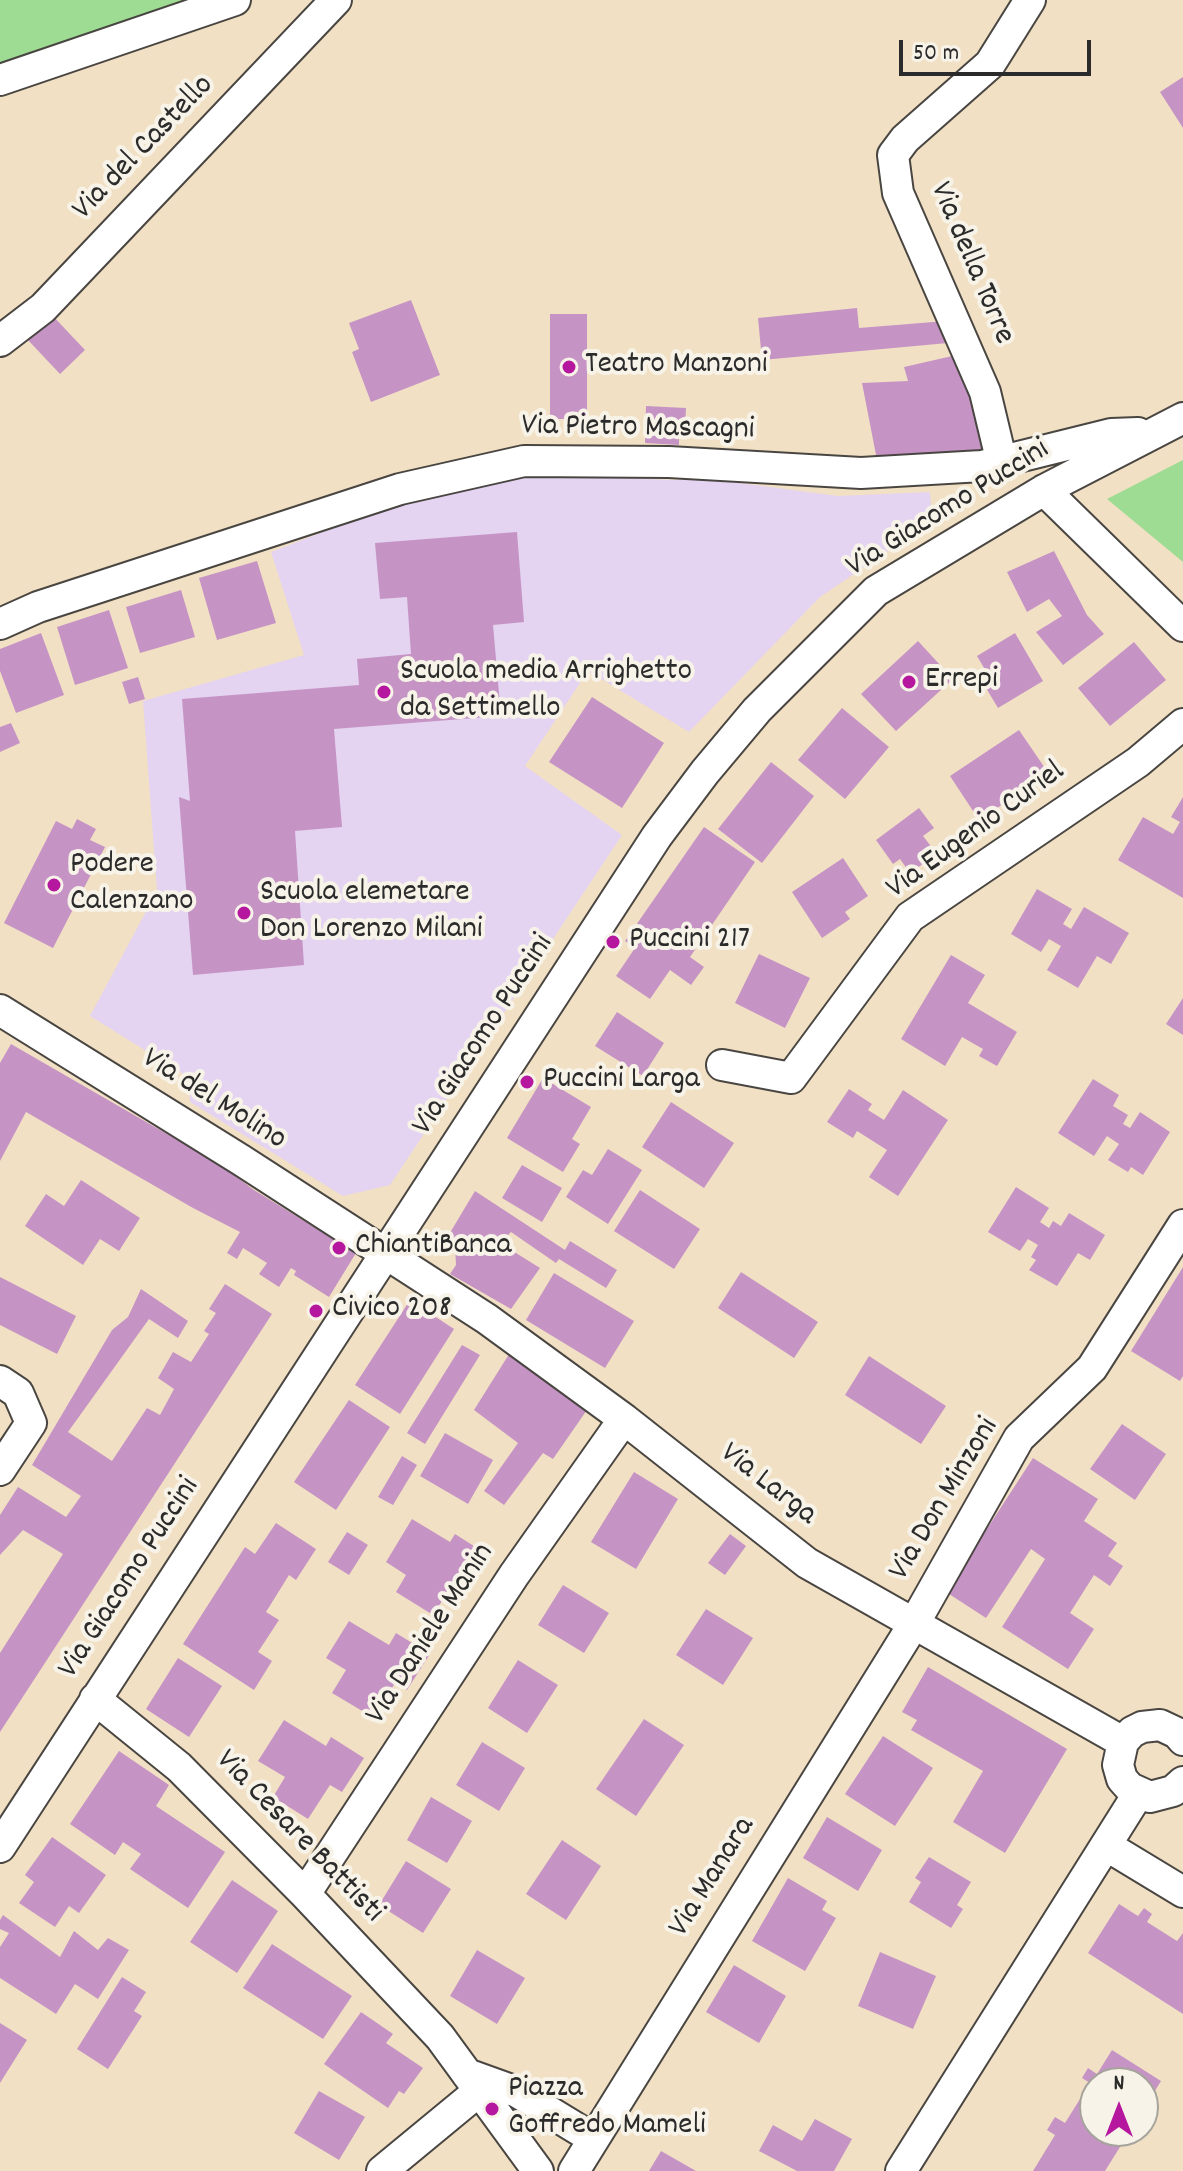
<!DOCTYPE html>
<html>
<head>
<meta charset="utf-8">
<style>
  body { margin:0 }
  #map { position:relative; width:1183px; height:2171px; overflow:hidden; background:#f2e0c4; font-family:Dekko,sans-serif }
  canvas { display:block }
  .north { position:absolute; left:1079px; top:2067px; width:80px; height:80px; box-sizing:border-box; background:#f7f3e8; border:2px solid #a5a39c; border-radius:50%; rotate:0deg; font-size:22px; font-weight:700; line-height:32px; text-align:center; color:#2b2b2b }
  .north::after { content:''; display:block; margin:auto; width:28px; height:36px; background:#b5179e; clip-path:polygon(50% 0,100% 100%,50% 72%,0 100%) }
  .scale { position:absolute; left:899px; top:40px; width:192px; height:36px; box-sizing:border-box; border:4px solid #2b2b2b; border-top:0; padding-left:10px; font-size:24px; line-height:28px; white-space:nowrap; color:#2b2b2b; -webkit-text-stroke:6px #f7f3e8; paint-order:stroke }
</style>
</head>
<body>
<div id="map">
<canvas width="1183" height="2171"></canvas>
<div class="north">N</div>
<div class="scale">50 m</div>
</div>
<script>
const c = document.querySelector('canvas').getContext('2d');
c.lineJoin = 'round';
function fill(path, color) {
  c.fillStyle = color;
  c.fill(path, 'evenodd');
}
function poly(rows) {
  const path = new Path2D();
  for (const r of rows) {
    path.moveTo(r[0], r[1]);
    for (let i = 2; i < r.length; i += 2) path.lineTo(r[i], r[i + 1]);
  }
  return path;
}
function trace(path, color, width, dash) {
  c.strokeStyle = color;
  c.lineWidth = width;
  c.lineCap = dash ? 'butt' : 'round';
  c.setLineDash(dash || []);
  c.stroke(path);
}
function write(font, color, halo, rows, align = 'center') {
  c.font = font + ' Dekko,sans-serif';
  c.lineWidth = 8;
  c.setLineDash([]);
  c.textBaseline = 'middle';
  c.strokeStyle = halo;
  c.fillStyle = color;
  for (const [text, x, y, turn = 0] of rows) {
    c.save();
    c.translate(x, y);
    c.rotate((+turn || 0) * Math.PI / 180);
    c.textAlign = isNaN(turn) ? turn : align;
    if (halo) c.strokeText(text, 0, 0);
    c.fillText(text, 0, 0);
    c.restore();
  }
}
fill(poly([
  [571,471,593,477,677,480,687,476,838,496,930,492,932,521,820,597,689,732,588,671,525,766,622,835,390,1185,343,1196,190,1102,188,1077,90,1016,157,891,143,701,304,655,271,552,406,500,507,475]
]), '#e4d3f1');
fill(poly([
  [0,0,187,0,0,63],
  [1183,460,1183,562,1107,499]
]), '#9ddc92');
fill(poly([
  [1183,77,1183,128,1160,92],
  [411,300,440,375,371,402,352,352,359,349,349,323],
  [857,308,859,328,946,321,948,343,762,360,758,318],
  [550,314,587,314,587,419,550,419],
  [52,315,85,350,60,374,27,339],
  [961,354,986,453,877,460,862,383,908,381,904,367],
  [646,406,686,408,685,428,679,428,679,445,645,443],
  [517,532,524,622,493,625,501,716,334,729,342,827,295,831,304,965,193,975,179,797,190,801,182,699,359,685,357,659,411,654,407,597,380,599,375,543],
  [1054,551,1087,615,1104,634,1063,665,1036,632,1062,616,1049,599,1027,612,1007,572],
  [257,561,276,623,217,640,199,578],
  [181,590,195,637,140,653,126,607],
  [109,610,128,668,75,685,57,627],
  [41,633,64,695,16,713,0,671,0,649],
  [1015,633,1043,681,998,708,983,683,990,678,977,656],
  [918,641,953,679,896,731,861,694],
  [1134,642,1166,680,1110,726,1078,688],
  [138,677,145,699,129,704,122,682],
  [592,697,664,743,622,808,549,762],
  [842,708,889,747,845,799,798,760],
  [11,723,20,743,0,752,0,727],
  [1019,730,1049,774,979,820,950,776],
  [771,762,814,796,762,863,718,829],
  [1183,797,1183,898,1118,860,1143,817,1173,834,1180,822,1171,817],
  [919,808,934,828,923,836,937,854,910,873,900,859,893,864,876,840],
  [77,819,96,829,90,840,105,847,53,948,4,923,56,821,72,829],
  [704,827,755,862,690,957,704,967,691,985,670,970,650,999,616,976,635,948,625,941],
  [843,858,868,896,845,912,850,919,822,938,792,892],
  [1037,889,1072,909,1063,924,1071,929,1084,907,1129,933,1111,964,1097,956,1078,988,1047,970,1061,946,1049,939,1041,952,1011,934],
  [759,954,810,978,785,1028,735,1003],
  [951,955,985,975,968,1003,1017,1032,997,1066,979,1056,983,1049,962,1037,945,1066,901,1039],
  [1183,998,1183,1035,1166,1024],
  [617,1012,664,1043,643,1076,595,1046],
  [11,1044,219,1164,254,1190,356,1253,329,1297,294,1275,296,1271,291,1268,279,1287,259,1274,267,1263,243,1248,237,1259,227,1253,240,1232,193,1208,26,1112,0,1161,0,1063],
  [543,1078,591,1107,572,1139,580,1144,563,1172,507,1138],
  [1093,1079,1119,1095,1113,1106,1128,1115,1123,1124,1130,1128,1140,1112,1170,1132,1143,1175,1131,1167,1128,1172,1108,1160,1119,1144,1107,1136,1094,1156,1058,1133],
  [849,1089,872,1104,868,1110,884,1120,903,1090,948,1120,898,1196,869,1177,887,1150,857,1131,853,1138,827,1122],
  [671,1102,734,1143,704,1188,642,1147],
  [608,1149,642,1170,608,1224,566,1197,583,1170,592,1175],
  [522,1165,562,1188,542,1222,502,1198],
  [81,1180,140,1218,119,1251,100,1239,83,1265,25,1226,46,1194,64,1206],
  [1016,1187,1049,1208,1040,1222,1049,1228,1053,1221,1061,1226,1069,1213,1105,1235,1090,1260,1078,1253,1057,1286,1029,1270,1036,1260,1031,1257,1038,1245,1028,1239,1020,1251,988,1232],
  [640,1190,700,1229,674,1269,614,1231],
  [475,1191,565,1250,570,1241,617,1270,606,1288,559,1259,556,1263,511,1232,500,1243,540,1268,511,1309,450,1274,456,1265,455,1246,445,1241],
  [1183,1267,1183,1376,1180,1381,1131,1351],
  [741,1272,818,1322,794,1358,718,1308],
  [554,1273,634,1321,605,1368,526,1320],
  [0,1277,76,1316,57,1354,0,1325],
  [225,1284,272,1314,0,1732,0,1653,63,1554,23,1530,0,1555,0,1515,18,1487,66,1517,81,1496,32,1465,112,1330,128,1317,141,1289,188,1321,178,1338,149,1319,68,1432,112,1461,147,1408,160,1415,174,1389,158,1378,173,1352,191,1362,209,1334,204,1331,216,1313,209,1309],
  [410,1300,454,1329,400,1414,355,1385],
  [462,1345,480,1355,425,1444,407,1433],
  [511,1351,589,1407,553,1459,543,1453,504,1505,484,1491,518,1443,474,1410],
  [869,1356,946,1406,921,1444,845,1395],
  [349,1400,390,1427,336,1510,294,1482],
  [1122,1424,1166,1454,1135,1500,1090,1469],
  [445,1433,493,1460,468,1504,420,1476],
  [402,1456,417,1465,393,1505,378,1497],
  [1033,1458,1098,1499,1084,1521,1117,1543,1108,1556,1123,1566,1110,1586,1094,1575,1070,1613,1094,1629,1068,1669,1002,1627,1045,1559,1031,1549,986,1618,946,1592],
  [634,1472,678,1499,636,1569,591,1542],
  [412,1519,450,1542,455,1534,488,1555,470,1583,458,1576,433,1615,396,1592,406,1575,386,1562],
  [276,1523,316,1549,296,1580,289,1575,266,1612,279,1620,258,1652,272,1661,254,1690,183,1644,245,1547,255,1554],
  [347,1532,368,1545,349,1575,328,1562],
  [730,1534,746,1546,725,1575,708,1563],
  [563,1585,609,1613,584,1653,538,1625],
  [706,1609,753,1638,723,1685,676,1655],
  [349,1621,389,1645,396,1633,430,1654,407,1690,395,1683,374,1718,332,1693,346,1670,326,1658],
  [178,1658,222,1686,189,1737,146,1709],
  [518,1660,558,1685,527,1733,488,1708],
  [928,1667,1067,1749,1005,1853,953,1822,983,1771,911,1730,917,1720,902,1712],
  [644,1719,684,1745,636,1816,596,1789],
  [284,1720,326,1746,331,1737,364,1758,342,1792,330,1785,308,1819,273,1797,285,1777,258,1761],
  [883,1736,933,1768,895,1826,845,1794],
  [482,1742,525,1768,499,1811,456,1785],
  [119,1751,169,1785,156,1806,225,1852,188,1908,130,1869,141,1854,123,1842,115,1855,70,1824],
  [431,1797,472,1821,447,1863,407,1840],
  [827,1817,882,1850,858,1891,803,1858],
  [52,1837,106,1875,79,1913,69,1906,55,1927,19,1903,34,1882,25,1875],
  [562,1840,601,1866,566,1920,526,1894],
  [929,1857,971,1882,957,1905,963,1909,951,1928,909,1902,921,1882,915,1878],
  [406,1861,451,1889,423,1933,379,1905],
  [788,1878,827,1901,822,1910,836,1918,805,1971,752,1941],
  [232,1880,278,1911,237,1973,190,1942],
  [1119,1904,1138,1916,1144,1908,1152,1914,1147,1922,1177,1941,1183,1933,1183,2014,1088,1953],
  [3,1915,60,1957,74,1931,98,1950,108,1938,129,1950,98,1999,75,1984,56,2014,0,1978,0,1947,9,1933,0,1929,0,1920],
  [272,1944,352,1996,323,2039,243,1988],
  [477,1950,525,1978,497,2024,450,1996],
  [880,1952,936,1976,913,2029,858,2006],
  [734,1965,786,1996,759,2043,706,2012],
  [122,1977,146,1992,134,2011,142,2016,108,2069,77,2049],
  [361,2012,393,2034,386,2043,423,2068,404,2094,399,2091,388,2108,324,2064],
  [0,2023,27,2040,0,2083],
  [1112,2050,1161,2081,1143,2110,1143,2083,1095,2083,1095,2131,1130,2131,1105,2171,1033,2171,1055,2135,1047,2130,1055,2117,1065,2123,1090,2083,1082,2078,1088,2068,1097,2074],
  [319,2091,365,2117,339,2160,294,2133],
  [815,2119,852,2139,834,2171,797,2171,759,2151,773,2125,802,2141],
  [661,2151,696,2171,649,2171]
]), '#c594c5');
const minor = poly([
  [0,80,235,0],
  [0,341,43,308,336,0],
  [1002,463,985,392,898,193,893,155,905,139,990,64,1030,0],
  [1044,490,1183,626],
  [0,624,38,607,400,489,524,461,669,462,861,473,982,466,1111,434,1138,433],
  [0,1010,241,1160,487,1319,624,1419,807,1563,1123,1742],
  [722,1065,791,1078,910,917,1138,762,1183,724],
  [0,1381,18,1393,31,1423,0,1470],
  [95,1699,179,1767,305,1894,440,2037,538,2171],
  [1183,1740,1177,1733,1160,1725,1142,1727,1132,1732,1123,1742,1118,1765,1122,1779,1130,1788,1150,1797,1173,1791,1183,1782],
  [1107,1846,1183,1892],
  [0,1847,657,836,705,772,757,710,876,591,1044,490,1183,418],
  [305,1894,514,1575,624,1419],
  [467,2074,517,2092,594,2139],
  [382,2171,479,2091],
  [574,2171,915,1622,1019,1438,1092,1368,1183,1225],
  [901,2171,1138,1794]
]);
trace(minor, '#494642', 34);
trace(minor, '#fff', 30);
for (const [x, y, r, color] of [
  [569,367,8,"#b5179e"],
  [909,682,8,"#b5179e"],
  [384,692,8,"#b5179e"],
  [54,885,8,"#b5179e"],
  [244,913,8,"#b5179e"],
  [613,942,8,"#b5179e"],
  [527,1082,8,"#b5179e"],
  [339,1248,8,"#b5179e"],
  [316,1311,8,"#b5179e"],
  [492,2109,8,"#b5179e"]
]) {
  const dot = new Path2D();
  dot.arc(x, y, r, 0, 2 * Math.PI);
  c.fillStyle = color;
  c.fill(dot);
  trace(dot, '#f7f3e8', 3);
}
write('32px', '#2b2b2b', '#f7f3e8', [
  ["Via del Castello",145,149,-46],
  ["Via della Torre",970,264,67],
  ["Via Pietro Mascagni",638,430,1],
  ["Via Giacomo Puccini",949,510,-32],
  ["Via Eugenio Curiel",977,832,-36],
  ["Via Giacomo Puccini",485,1036,-57],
  ["Via del Molino",213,1101,32],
  ["Via Larga",767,1486,38],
  ["Via Don Minzoni",946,1500,-59],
  ["Via Giacomo Puccini",131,1579,-57],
  ["Via Daniele Manin",432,1635,-57],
  ["Via Cesare Battisti",298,1838,46],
  ["Via Manara",714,1878,-58]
]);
write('32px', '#2b2b2b', '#f7f3e8', [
  ["Teatro Manzoni",585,367],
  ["Scuola media Arrighetto",400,674],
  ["da Settimello",400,711],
  ["Errepi",925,682],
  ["Podere",70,867],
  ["Calenzano",70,904],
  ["Scuola elemetare",260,895],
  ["Don Lorenzo Milani",260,932],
  ["Puccini 217",629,942],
  ["Puccini Larga",543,1082],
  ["ChiantiBanca",355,1248],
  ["Civico 208",332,1311],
  ["Piazza",508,2091],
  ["Goffredo Mameli",508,2128]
], 'left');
</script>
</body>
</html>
